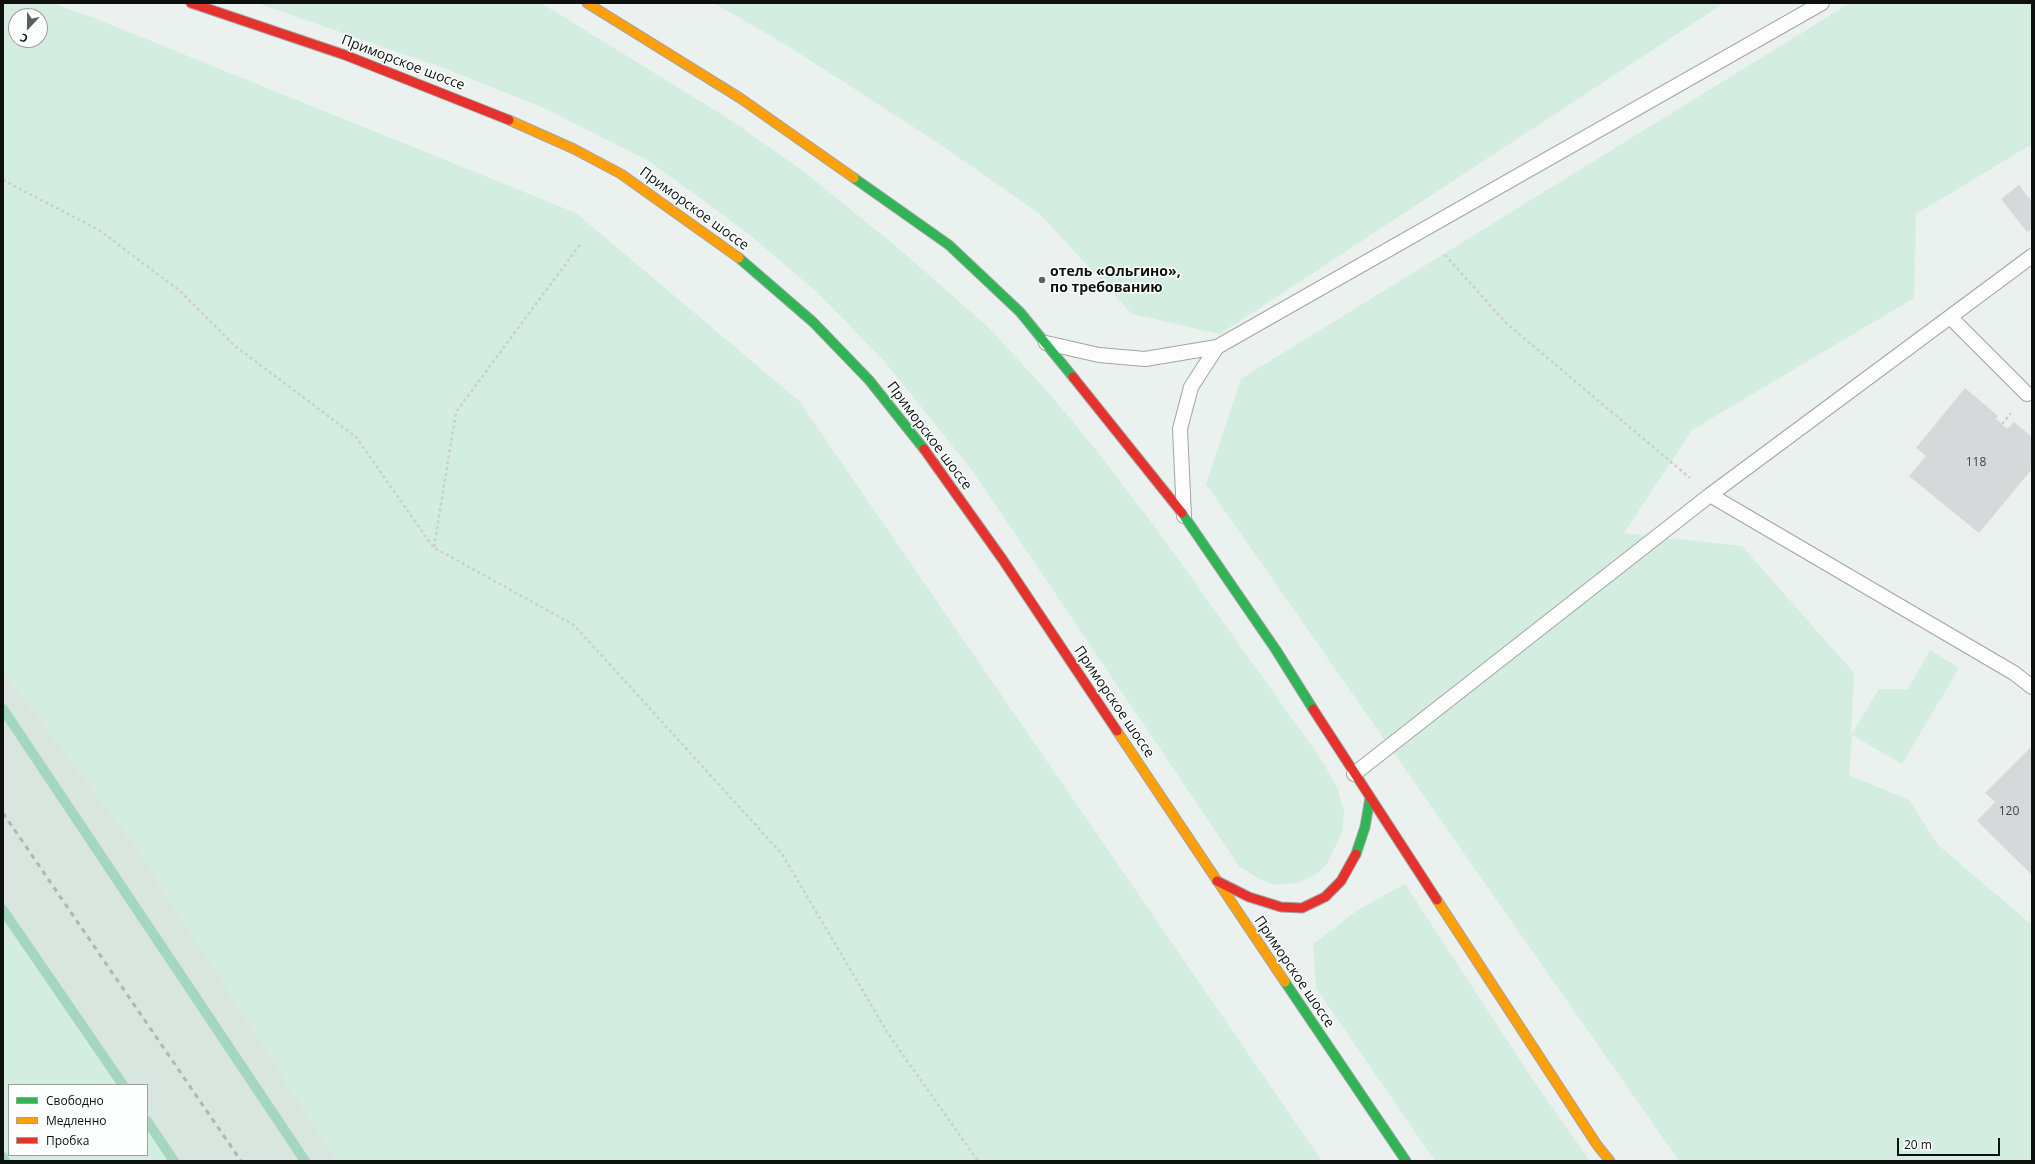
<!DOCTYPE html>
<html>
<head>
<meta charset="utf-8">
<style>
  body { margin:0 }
  #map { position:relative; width:2035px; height:1164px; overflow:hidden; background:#ebf1ee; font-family:"Open Sans",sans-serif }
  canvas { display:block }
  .frame { position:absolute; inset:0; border:4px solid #0c110f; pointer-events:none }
  .legend { position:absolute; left:8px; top:1084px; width:140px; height:72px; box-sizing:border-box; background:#fcfffe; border:1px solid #9ca09e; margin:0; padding:5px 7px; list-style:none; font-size:12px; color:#0c110f }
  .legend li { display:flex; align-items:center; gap:8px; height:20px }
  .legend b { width:20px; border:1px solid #9ca09e }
  .north { position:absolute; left:8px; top:8px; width:40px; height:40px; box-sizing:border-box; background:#fcfffe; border:1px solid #9ca09e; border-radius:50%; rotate:202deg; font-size:11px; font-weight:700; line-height:16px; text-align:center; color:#0c110f }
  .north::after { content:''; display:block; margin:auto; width:14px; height:18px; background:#5a5f5d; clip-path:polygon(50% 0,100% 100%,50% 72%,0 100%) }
  .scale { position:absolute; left:1897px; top:1138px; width:103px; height:18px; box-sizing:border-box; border:2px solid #0c110f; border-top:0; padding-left:5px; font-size:12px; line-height:14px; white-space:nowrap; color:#0c110f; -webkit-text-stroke:3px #fcfffe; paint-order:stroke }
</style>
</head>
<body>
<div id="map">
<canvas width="2035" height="1164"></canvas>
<div class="frame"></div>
<ul class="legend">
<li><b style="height:5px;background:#30b455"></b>Свободно</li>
<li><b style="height:5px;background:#ff9f0a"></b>Медленно</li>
<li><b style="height:5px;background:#e5322d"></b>Пробка</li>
</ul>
<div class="north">С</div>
<div class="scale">20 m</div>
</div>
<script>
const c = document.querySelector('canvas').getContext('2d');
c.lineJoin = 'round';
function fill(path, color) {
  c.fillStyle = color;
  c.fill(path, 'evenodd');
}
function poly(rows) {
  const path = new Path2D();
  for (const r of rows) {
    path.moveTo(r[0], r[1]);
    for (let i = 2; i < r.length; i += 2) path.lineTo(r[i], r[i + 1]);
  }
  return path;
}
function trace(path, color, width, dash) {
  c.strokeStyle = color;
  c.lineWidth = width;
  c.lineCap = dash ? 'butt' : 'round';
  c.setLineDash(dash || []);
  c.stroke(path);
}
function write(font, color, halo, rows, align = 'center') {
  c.font = font + ' "Open Sans",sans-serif';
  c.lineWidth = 3;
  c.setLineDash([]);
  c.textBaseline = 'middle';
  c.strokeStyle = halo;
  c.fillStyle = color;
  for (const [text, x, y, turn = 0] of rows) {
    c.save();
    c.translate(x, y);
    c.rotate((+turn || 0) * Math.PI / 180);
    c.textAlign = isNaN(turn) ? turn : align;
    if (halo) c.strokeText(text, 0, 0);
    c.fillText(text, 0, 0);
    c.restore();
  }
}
fill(poly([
  [3,671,134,844,337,1161,174,1161,147,1121,147,1085,123,1085,3,910]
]), '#d8e6df');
fill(poly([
  [3,3,52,3,94,18,576,213,799,401,1322,1161,337,1161,134,844,3,671],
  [16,16,40,16,40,40,16,40],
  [257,3,541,3,729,119,803,171,897,247,989,328,1048,392,1096,450,1158,531,1321,759,1337,787,1344,811,1342,832,1327,864,1315,875,1297,883,1276,885,1259,879,1239,866,972,470,885,362,818,293,745,231,649,161,542,107,438,66],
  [714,3,1724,3,1220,334,1132,314,1040,214,935,141,788,46],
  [1850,3,2032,3,2032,144,1916,214,1914,298,1692,430,1624,533,1742,546,1854,673,1851,735,1879,689,1908,689,1930,650,1959,668,1902,764,1852,735,1849,775,1909,800,1938,845,2032,925,2032,1161,1679,1161,1206,484,1241,379],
  [1405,884,1533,1080,1590,1161,1435,1161,1316,988,1313,944,1359,909],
  [3,910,123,1085,9,1085,9,1155,147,1155,147,1121,174,1161,3,1161]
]), '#d3ede1');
trace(poly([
  [3,709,305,1161],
  [3,910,123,1085],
  [147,1121,174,1161],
  [3,1157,5,1161]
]), '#a4d6c0', 10);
fill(poly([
  [2019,185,2032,202,2032,229,2027,232,2001,199],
  [1965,388,1998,416,1996,419,2007,429,2014,422,2032,437,2032,469,1979,533,1909,476,1926,456,1916,448],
  [2032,746,2032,875,1977,821,1995,802,1985,793]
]), '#d6d9d9');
const lane = poly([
  [1950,317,2027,394],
  [1046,343,1099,355,1145,359,1217,347,1822,3],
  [1710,495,2014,673,2032,687],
  [1184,516,1180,429,1191,387,1217,347],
  [1354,774,1710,495,2032,256]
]);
const fast = poly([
  [854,178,949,245,1020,312,1073,377],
  [739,258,813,322,869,380,924,449],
  [1182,513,1276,650,1313,709],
  [1356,854,1365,827,1370,798],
  [1285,982,1406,1161]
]);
const slow = poly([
  [587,3,740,98,854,178],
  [509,120,574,149,621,174,739,258],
  [1117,731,1285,982],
  [1437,900,1597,1145,1610,1161]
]);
const jam = poly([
  [191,3,345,55,509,120],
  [1073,377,1182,513],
  [924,449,1003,560,1117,731],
  [1313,709,1437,900],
  [1217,881,1249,897,1281,907,1302,908,1325,897,1341,881,1356,854]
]);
trace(lane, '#a1a5a3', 16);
trace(fast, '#a1a5a3', 11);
trace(slow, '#a1a5a3', 11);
trace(jam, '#a1a5a3', 11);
trace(poly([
  [3,180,99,230,180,291,235,346,356,437,433,547,574,625,782,854,889,1035,978,1161],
  [1445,255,1506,323,1690,478],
  [2002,424,2011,413],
  [434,547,456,412,581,243]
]), '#cdcfce', 2.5, [3, 3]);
trace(lane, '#fcfdfc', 14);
trace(fast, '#30b455', 9);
trace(slow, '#ff9f0a', 9);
trace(jam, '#e5322d', 9);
trace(poly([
  [3,813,241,1161]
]), '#b3b4b3', 3, [5, 5]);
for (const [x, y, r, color] of [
  [1042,280,4,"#5a5f5d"]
]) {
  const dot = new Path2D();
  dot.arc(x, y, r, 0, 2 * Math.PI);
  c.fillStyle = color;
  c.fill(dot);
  trace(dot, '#fcfffe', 1.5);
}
write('12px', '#404442', null, [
  ["118",1976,463],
  ["120",2009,812]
]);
write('14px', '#0c110f', '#fcfffe', [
  ["Приморское шоссе",403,63,21],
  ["Приморское шоссе",694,209,36],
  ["Приморское шоссе",929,436,53],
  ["Приморское шоссе",1114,702,56],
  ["Приморское шоссе",1294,972,56]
]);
write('bold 14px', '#0c110f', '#fcfffe', [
  ["отель «Ольгино»,",1050,272],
  ["по требованию",1050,288]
], 'left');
</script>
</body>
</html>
